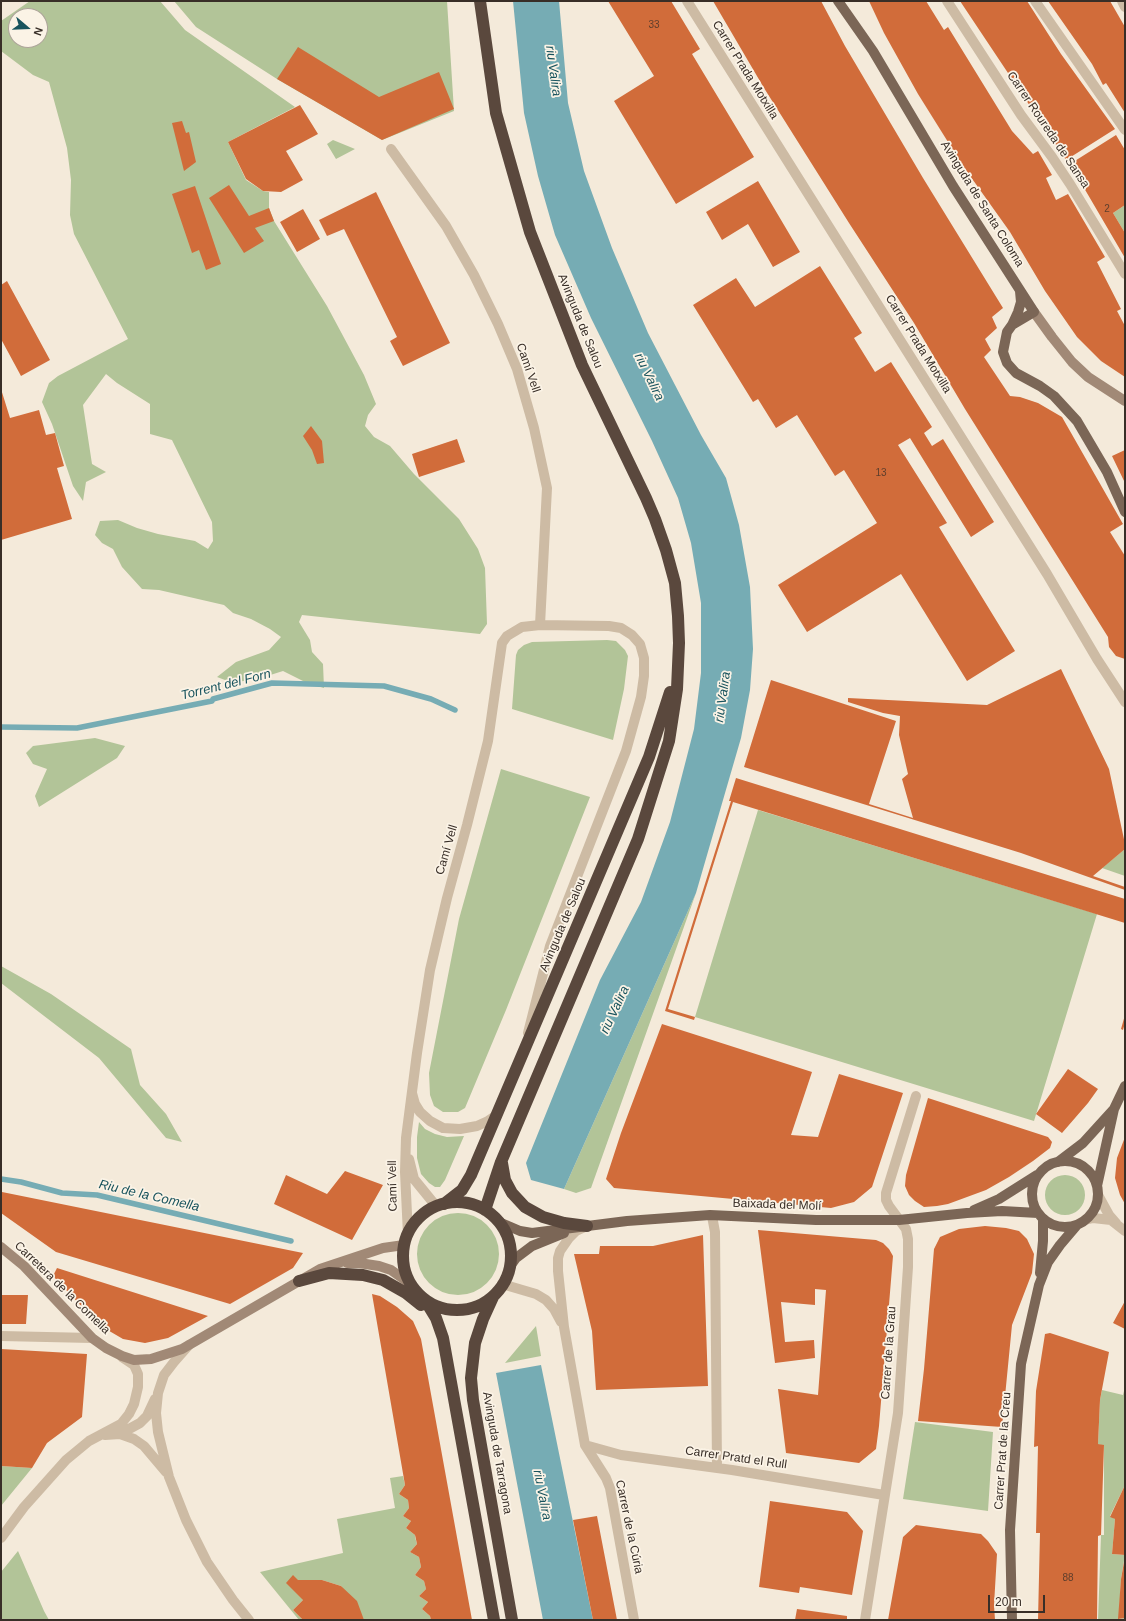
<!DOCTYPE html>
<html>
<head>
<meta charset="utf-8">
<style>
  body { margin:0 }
  #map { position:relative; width:1126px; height:1621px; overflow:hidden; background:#f4eada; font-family:Arial,sans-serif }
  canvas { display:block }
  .frame { position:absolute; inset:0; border:2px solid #382e27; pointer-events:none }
  .north { position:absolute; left:8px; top:8px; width:40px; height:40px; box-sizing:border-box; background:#fbf3e6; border:1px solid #ada49a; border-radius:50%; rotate:109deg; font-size:11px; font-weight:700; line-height:16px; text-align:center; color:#382e27 }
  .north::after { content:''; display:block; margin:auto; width:14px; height:18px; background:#18535d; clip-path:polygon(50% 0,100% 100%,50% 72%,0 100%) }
  .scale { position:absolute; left:988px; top:1595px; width:57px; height:18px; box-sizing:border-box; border:2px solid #382e27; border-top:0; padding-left:5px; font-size:12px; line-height:14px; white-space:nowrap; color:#382e27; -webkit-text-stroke:3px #fbf3e6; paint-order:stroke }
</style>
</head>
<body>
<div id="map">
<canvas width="1126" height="1621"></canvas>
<div class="frame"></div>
<div class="north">N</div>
<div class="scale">20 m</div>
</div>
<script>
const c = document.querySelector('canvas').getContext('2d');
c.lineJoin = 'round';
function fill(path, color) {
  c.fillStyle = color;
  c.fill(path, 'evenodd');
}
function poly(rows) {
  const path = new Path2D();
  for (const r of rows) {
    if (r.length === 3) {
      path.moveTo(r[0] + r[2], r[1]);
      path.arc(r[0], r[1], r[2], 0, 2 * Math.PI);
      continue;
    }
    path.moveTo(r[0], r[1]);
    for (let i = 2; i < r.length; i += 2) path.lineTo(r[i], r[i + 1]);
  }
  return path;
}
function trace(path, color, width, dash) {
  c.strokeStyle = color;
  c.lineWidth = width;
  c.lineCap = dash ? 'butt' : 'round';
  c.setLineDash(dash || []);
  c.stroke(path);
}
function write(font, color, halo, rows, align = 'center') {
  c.font = font + ' Arial,sans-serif';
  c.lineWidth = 3.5;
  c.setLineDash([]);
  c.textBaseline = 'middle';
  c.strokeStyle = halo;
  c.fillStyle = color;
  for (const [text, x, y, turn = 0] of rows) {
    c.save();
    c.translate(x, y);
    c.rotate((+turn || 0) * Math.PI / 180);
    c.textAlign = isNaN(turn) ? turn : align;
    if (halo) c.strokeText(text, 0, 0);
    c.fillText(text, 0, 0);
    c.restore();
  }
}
fill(poly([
  [30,1,160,1,185,30,295,107,228,142,246,180,263,191,269,192,269,208,274,221,327,306,364,375,376,404,368,415,365,426,374,437,390,446,414,474,459,519,478,549,485,568,487,624,480,634,302,615,299,622,310,640,312,652,323,664,324,688,307,683,283,671,264,677,233,683,217,677,236,662,269,650,281,637,270,629,251,619,233,613,224,605,159,590,142,589,122,567,113,549,102,543,95,535,100,521,118,520,137,528,158,534,195,541,208,549,213,541,212,522,172,440,150,434,150,404,117,383,106,374,83,405,92,464,106,472,86,482,83,501,73,486,52,424,42,402,49,383,58,376,128,339,74,234,70,215,71,180,67,148,49,82,33,75,1,51,1,21],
  [16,16,40,16,40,40,16,40],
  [174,1,447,1,454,111,382,140,277,79,196,27],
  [333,140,355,149,336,159,327,144],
  [1125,205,1125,233,1113,213],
  [607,640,616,641,625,650,628,656,624,689,613,740,512,709,516,655,518,650,524,645,532,642],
  [95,738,125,746,117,758,39,807,35,796,47,769,33,764,26,753,33,746],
  [501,769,590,797,506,1010,465,1108,458,1112,443,1112,434,1106,430,1095,429,1073,459,919],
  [758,810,1097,914,1034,1121,695,1017],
  [1125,849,1125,876,1102,868],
  [696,893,591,1188,576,1193,564,1189],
  [1,966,51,994,131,1049,140,1085,166,1114,182,1142,166,1138,99,1058,1,983],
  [419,1122,425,1129,435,1134,447,1137,464,1136,445,1180,440,1187,435,1187,429,1183,421,1174,417,1158,417,1137],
  [1065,1195,20],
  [458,1254,41],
  [536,1326,541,1356,505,1363],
  [1125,1387,1125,1485,1110,1516,1115,1519,1112,1554,1125,1555,1121,1579,1119,1619,1125,1618,1125,1620,1098,1620,1101,1535,1104,1535,1104,1446,1098,1444,1100,1400,1102,1390,1123,1395],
  [915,1422,993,1432,988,1511,903,1499],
  [1,1466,32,1468,1,1506],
  [403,1476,405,1485,399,1494,408,1500,409,1508,403,1516,411,1521,406,1528,415,1535,415,1537,417,1544,410,1552,419,1557,421,1567,415,1575,424,1581,426,1589,419,1596,428,1602,422,1609,430,1616,431,1620,364,1620,341,1586,322,1580,298,1580,303,1600,293,1610,303,1620,299,1620,260,1572,343,1553,337,1519,395,1508,390,1478],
  [18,1551,44,1611,49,1620,1,1620,1,1572]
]), '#b2c498');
fill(poly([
  [513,1,559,1,568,103,584,171,612,248,648,333,701,435,726,478,739,525,750,587,753,649,750,690,741,738,696,893,564,1189,531,1180,526,1163,600,980,641,902,670,822,694,729,701,673,701,603,691,543,678,498,652,441,591,318,555,235,538,176,524,113],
  [541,1365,593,1620,543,1620,496,1373]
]), '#76acb4');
trace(poly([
  [1,727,77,728,212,701,213,699,272,683,384,686,431,699,455,710],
  [1,1179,21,1182,62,1193,97,1195,291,1241]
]), '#76acb4', 5.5);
fill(poly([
  [608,1,671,1,700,49,692,54,754,157,676,204,614,101,654,76],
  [713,1,821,1,845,46,923,178,1003,308,992,317,997,328,985,339,991,350,984,357,1010,396,1020,397,1038,403,1062,417,1123,524,1110,532,1125,556,1125,659,1116,656,1109,647,1108,637,965,409,914,323,849,223,764,88],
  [869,1,926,1,944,30,948,27,1012,131,1033,154,1038,151,1052,175,1046,178,1056,200,1068,194,1105,257,1097,262,1121,309,1117,311,1125,326,1125,377,1101,361,1077,337,1045,291,1010,232,963,166,918,94,884,33],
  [960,1,1027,1,1061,54,1115,129,1066,160],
  [1048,1,1110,1,1125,27,1125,113,1106,83,1103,85,1092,64],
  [298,47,379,97,439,72,454,109,382,140,277,79],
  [300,105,318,134,286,151,303,180,281,192,263,191,246,179,228,142],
  [182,121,186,133,189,132,196,162,184,171,172,123],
  [1116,135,1125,150,1125,205,1113,213,1125,233,1125,258,1070,164],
  [758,181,800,252,773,267,748,224,722,240,706,212],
  [229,185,249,216,269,208,274,221,255,228,264,241,244,253,209,198],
  [195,186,221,264,206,270,199,250,192,253,172,194],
  [376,192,450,343,403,366,390,341,397,337,344,229,327,236,319,220],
  [303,209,320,239,297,252,280,222],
  [820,266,862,333,854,338,875,372,891,362,932,427,924,433,932,446,943,439,994,522,971,537,910,438,898,445,947,523,939,527,1015,651,967,681,901,574,807,632,778,585,877,523,844,470,835,476,797,415,776,428,758,399,753,402,693,305,736,278,755,307],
  [7,281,50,360,21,376,1,339,1,285],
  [1,389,10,418,39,410,46,435,55,433,64,466,57,468,72,519,1,540],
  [311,426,322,441,324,463,317,464,312,450,303,436],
  [457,439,465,462,419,477,412,454],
  [1125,450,1125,483,1112,456],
  [1061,669,1109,769,1125,844,1125,849,1093,876,1125,887,1125,890,1021,853,744,767,771,680,896,721,869,804,913,818,902,779,908,774,899,735,900,716,883,713,848,702,848,698,987,705],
  [736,778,1125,899,1125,923,733,802,668,1009,695,1017,694,1020,665,1011,731,801,729,801],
  [1125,1015,1125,1023,1123,1030,1121,1029],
  [662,1024,812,1072,791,1135,818,1137,839,1074,903,1093,872,1187,854,1202,831,1208,614,1188,606,1179,621,1133],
  [1068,1069,1098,1089,1088,1103,1062,1133,1036,1114],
  [928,1098,1048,1137,1052,1142,1050,1148,1033,1161,1009,1177,986,1190,948,1204,937,1206,924,1207,915,1201,909,1195,905,1186,906,1175],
  [1125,1137,1125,1204,1120,1195,1115,1178,1117,1158],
  [345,1171,383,1185,352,1240,274,1204,286,1175,327,1194],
  [2,1192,303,1253,293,1268,230,1304,56,1252,1,1213],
  [985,1226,1006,1228,1019,1231,1027,1239,1034,1254,1032,1273,1012,1325,1002,1427,918,1421,924,1369,934,1249,940,1237,959,1229],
  [758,1230,876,1240,883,1243,889,1249,893,1256,879,1426,876,1449,859,1463,786,1453,778,1389,818,1395,826,1290,815,1289,815,1305,781,1302,785,1342,814,1340,815,1358,775,1363],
  [703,1235,708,1386,596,1390,592,1331,574,1254,599,1254,600,1246,653,1246],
  [57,1268,208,1316,168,1338,145,1343,123,1339,99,1325,53,1276],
  [372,1294,380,1296,397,1307,413,1321,421,1339,472,1620,431,1620,430,1616,422,1609,428,1602,419,1596,426,1589,424,1581,415,1575,421,1567,419,1557,410,1552,417,1544,415,1535,406,1528,411,1521,403,1516,409,1508,408,1500,399,1494,405,1485],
  [1,1295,28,1295,26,1324,1,1324],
  [1125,1301,1125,1329,1113,1323],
  [1050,1333,1109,1352,1100,1400,1098,1444,1104,1445,1101,1535,1098,1536,1097,1620,1038,1620,1040,1533,1036,1533,1038,1446,1034,1447,1036,1391,1045,1334],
  [1,1349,87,1354,82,1417,47,1443,32,1468,1,1466],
  [1125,1485,1125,1555,1112,1554,1115,1519,1110,1517],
  [770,1501,847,1512,863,1531,852,1595,800,1587,799,1593,759,1587],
  [597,1516,617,1620,593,1620,573,1520],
  [916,1525,981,1534,988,1541,997,1554,994,1605,995,1620,888,1620,903,1537],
  [1124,1562,1125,1618,1118,1619,1121,1579],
  [293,1575,298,1580,322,1580,341,1586,357,1601,364,1620,303,1620,293,1610,303,1600,286,1583],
  [797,1609,847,1616,847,1620,795,1620]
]), '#d16c3a');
trace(poly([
  [687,1,1047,574,1097,659,1125,702],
  [947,1,1021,115,1052,157,1070,184,1125,274],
  [1035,1,1125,130],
  [1122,1,1125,7],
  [391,149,446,226,474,275,498,324,517,369,534,428,547,488,540,625],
  [412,1093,415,1104,420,1112,430,1121,443,1128,460,1129,477,1126,488,1121,497,1115],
  [409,1159,414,1179,436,1206],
  [1098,1195,1109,1215,1116,1223],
  [712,1216,715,1232,717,1468],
  [1085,1220,1093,1218,1111,1220,1125,1231],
  [587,1226,576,1231,569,1238,560,1251,558,1258,558,1271,564,1327,585,1445,606,1478,610,1488,634,1620],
  [408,1235,405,1172,406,1138,417,1053,430,970,447,898,467,825,488,741,502,643,507,636,522,627,540,625,609,626,621,628,632,635,640,644,644,658,644,676,641,697,626,751,550,946,528,1033],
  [502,1284,536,1294,546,1300,554,1309,561,1322],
  [1,1336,92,1338],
  [189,1345,174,1362,164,1375,158,1393,156,1413,158,1432,169,1477,186,1520,207,1562,233,1600,249,1620],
  [115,1433,129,1429,140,1423,147,1416,155,1399],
  [105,1435,120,1434,134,1439,144,1446,166,1472],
  [585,1445,621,1455,732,1470,884,1495],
  [1,1538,24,1507,66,1460,89,1441,121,1424,129,1414,134,1404,138,1387,138,1374,134,1365,122,1357],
  [865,1620,898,1413,908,1267,908,1239,906,1229,889,1206,886,1200,886,1193,916,1096]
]), '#cdbba4', 10);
trace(poly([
  [1034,312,1052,337,1072,362,1088,377,1125,401],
  [1,1247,24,1266,92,1338,106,1348,122,1356,134,1360,151,1359,182,1349,320,1269,383,1248,404,1245],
  [347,1263,359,1263,379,1266,391,1270,412,1285]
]), '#a18976', 10);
trace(poly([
  [838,1,873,51,953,186,1034,312,1012,325,1007,332,1003,352,1007,363,1016,373,1040,386,1054,396,1077,421,1107,472,1125,512],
  [1012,325,1018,312,1021,302,1020,291],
  [1065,1194,33],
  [1058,1162,1083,1143,1113,1110],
  [1097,1186,1114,1109,1125,1086],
  [974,1210,999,1199,1037,1175],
  [499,1222,520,1231,532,1233,627,1221,710,1215,816,1220,899,1220,967,1213,1002,1211,1038,1213],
  [509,1268,516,1258,532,1246,564,1233],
  [1040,1273,1043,1241,1043,1219],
  [1012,1620,1010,1530,1021,1364,1039,1285,1048,1262,1060,1245,1077,1225]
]), '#7b6656', 10);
trace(poly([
  [480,1,496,113,530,232,582,365,646,498,655,519,666,550,675,583,678,616,679,643,677,689,669,741,638,839,501,1162,485,1210],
  [502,1163,505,1180,512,1193,525,1207,543,1217,564,1223,587,1226],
  [457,1256,54],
  [444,1204,462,1190,471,1175,649,757,670,692],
  [299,1281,329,1273,363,1275,383,1280,406,1293,421,1305],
  [493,1297,483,1319,475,1343,471,1378,473,1400,512,1620],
  [425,1300,436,1318,443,1338,494,1620]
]), '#5a483d', 12);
write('10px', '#5e3e2c', null, [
  ["33",654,25],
  ["2",1107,209],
  ["13",881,473],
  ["88",1068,1578]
]);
write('12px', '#382e27', '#fbf3e6', [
  ["Carrer Prada Motxilla",745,70,58],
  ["Carrer Roureda de Sansa",1048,130,56],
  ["Avinguda de Santa Coloma",982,204,58],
  ["Avinguda de Salou",580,321,68],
  ["Carrer Prada Motxilla",918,344,58],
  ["Camí Vell",528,368,71],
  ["Camí Vell",447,850,-74],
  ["Avinguda de Salou",563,925,-67],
  ["Camí Vell",393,1186,-91],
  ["Baixada del Molí",777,1205,2],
  ["Carretera de la Comella",62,1288,44],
  ["Carrer de la Grau",889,1353,-86],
  ["Carrer Prat de la Creu",1003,1451,-86],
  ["Avinguda de Tarragona",497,1453,80],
  ["Carrer Pratd el Rull",736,1458,8],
  ["Carrer de la Cúria",629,1527,78]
]);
write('italic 13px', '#18535d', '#fbf3e6', [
  ["riu Valira",553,71,82],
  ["riu Valira",649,377,64],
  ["Torrent del Forn",226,685,-14],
  ["riu Valira",723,697,-82],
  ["riu Valira",615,1010,-65],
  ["Riu de la Comella",149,1196,13],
  ["riu Valira",542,1495,79]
]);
</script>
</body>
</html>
